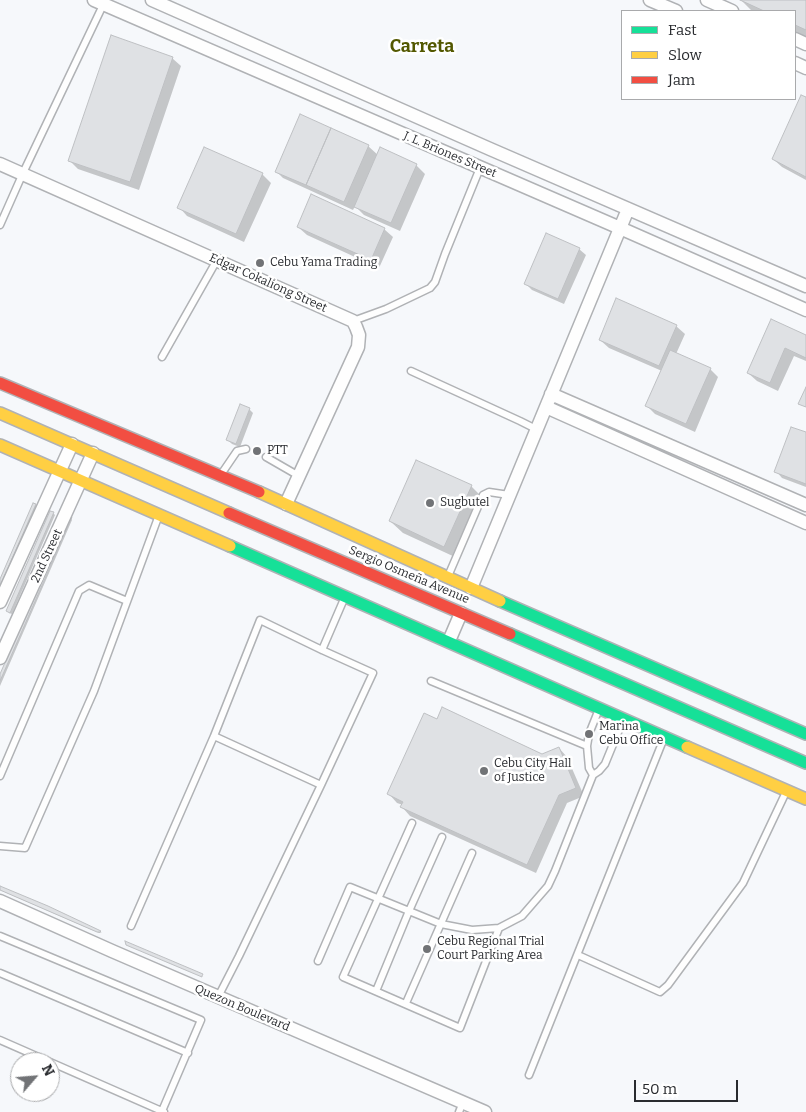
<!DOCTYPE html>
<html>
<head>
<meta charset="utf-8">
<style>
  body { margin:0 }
  #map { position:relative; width:806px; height:1112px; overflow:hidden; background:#f6f8fb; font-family:Bitter,serif }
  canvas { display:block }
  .legend { position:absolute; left:621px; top:10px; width:175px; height:90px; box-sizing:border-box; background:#fff; border:1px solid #a9aaac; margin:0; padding:6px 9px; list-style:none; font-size:15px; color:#292b2f }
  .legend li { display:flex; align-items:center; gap:10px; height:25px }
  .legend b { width:25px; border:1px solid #a9aaac }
  .north { position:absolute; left:10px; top:1052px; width:50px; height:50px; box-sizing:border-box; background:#fff; border:1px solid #a9aaac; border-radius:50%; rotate:63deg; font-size:14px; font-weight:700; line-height:20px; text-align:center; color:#292b2f }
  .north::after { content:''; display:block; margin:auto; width:18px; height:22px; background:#717376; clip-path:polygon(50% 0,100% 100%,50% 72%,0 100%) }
  .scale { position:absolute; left:634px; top:1080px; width:104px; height:22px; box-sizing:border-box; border:2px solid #292b2f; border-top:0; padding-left:6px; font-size:15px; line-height:18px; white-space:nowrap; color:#292b2f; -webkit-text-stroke:4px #fff; paint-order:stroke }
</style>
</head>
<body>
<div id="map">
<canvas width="806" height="1112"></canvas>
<ul class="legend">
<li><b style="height:6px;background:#16e098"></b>Fast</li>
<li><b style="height:6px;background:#ffcf43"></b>Slow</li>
<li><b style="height:6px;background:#f24e42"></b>Jam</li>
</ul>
<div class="north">N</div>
<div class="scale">50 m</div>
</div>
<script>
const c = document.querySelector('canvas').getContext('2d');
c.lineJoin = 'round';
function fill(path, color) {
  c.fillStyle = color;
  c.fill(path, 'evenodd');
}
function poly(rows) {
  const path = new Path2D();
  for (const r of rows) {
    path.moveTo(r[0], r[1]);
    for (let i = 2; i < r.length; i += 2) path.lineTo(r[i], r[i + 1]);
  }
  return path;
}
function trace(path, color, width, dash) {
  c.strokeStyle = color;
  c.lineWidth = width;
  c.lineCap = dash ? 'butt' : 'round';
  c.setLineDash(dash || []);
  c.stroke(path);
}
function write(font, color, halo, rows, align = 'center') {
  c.font = font + ' Bitter,serif';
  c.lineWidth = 5;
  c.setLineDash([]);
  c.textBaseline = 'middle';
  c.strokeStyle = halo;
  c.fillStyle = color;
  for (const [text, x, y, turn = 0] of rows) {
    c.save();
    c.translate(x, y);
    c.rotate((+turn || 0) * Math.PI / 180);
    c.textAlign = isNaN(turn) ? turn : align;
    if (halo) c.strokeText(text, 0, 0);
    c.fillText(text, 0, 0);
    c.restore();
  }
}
fill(poly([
  [741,0,806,0,806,44,795,39,795,11,752,11],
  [172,58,181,66,139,190,78,169,69,160],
  [806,98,806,180,782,167,773,159],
  [368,146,378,155,416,165,425,174,400,231,364,215,355,206,353,210,283,178,277,172],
  [262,174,271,183,244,242,187,216,179,207],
  [298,227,384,229,393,237,379,268,307,235],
  [579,249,586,255,564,304,532,290,526,284],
  [772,321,806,336,806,361,794,356,778,391,757,381,748,373],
  [676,326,685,334,676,354,710,369,718,377,695,432,655,414,647,406,662,371,609,348,600,340],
  [249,409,253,413,240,447,232,444,228,440],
  [806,434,806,487,782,478,776,471],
  [471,486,484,499,457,558,403,533,390,521],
  [35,505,37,506,0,591,0,582],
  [53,513,55,515,12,614,9,613,8,611],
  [71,518,72,520,0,686,0,677],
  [559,748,567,757,584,796,567,803,536,873,410,816,402,807,403,805,397,803,389,794,542,755],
  [0,887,102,933,99,933,0,890]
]), '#0003');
const building = poly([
  [740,0,806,0,806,30,795,25,795,11,764,11,740,0],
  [111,35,173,57,130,182,68,161,111,35],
  [801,95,806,97,806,177,772,159,801,95],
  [300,114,331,128,306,185,275,172,300,114],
  [331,128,369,145,344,202,306,185,331,128],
  [204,147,263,173,236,234,177,208,204,147],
  [380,147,417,164,391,223,354,207,380,147],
  [311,194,385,228,371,260,297,227,311,194],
  [546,233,580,248,558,299,524,284,546,233],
  [616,298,677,325,659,366,599,340,616,298],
  [771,319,806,335,806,358,785,348,770,383,747,373,771,319],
  [670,350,711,368,686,424,645,406,670,350],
  [806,387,806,407,798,404,806,387],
  [240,404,250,408,236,444,226,440,240,404],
  [791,427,806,432,806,484,774,472,791,427],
  [416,460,472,485,444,547,389,521,416,460],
  [33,503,36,504,0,586,0,579,33,503],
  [50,511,54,512,10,613,6,611,50,511],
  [69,516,72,517,0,681,0,674,69,516],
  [442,707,542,754,559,747,576,788,559,795,527,865,400,807,403,802,387,794,424,713,437,719,442,707],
  [0,886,48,906,101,931,100,932,97,932,0,890,0,886],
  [125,941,203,974,202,976,202,977,126,945,125,941]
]);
fill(building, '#dfe1e4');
trace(building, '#bec0c3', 1);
const lane = poly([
  [0,225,23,173,104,3],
  [353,321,386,309,430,288,435,282,445,254,480,168],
  [162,357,217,260],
  [411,371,520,421,536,429],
  [266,457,299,476],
  [222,473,237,451,246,449],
  [449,574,483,495,489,492,509,495],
  [322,650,344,599],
  [431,681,587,746,589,734,599,709],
  [214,736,260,620,322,650,373,673,321,785,239,956,218,997],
  [587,746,589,768,593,775],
  [0,776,79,591,89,585,127,601],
  [412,823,343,977,460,1028,499,928],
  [0,846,25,848,94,691,159,515],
  [131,926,214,736,321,785],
  [0,936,201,1020,162,1111],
  [578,955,660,992,668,985,743,883,786,792],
  [318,961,350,887,441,924,472,930,499,928,522,916,548,886,555,871,593,775,599,771,605,764,623,720],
  [0,973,188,1053],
  [376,991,409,911,442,837],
  [406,1003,472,853],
  [0,1040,164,1112],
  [529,1075,664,738],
  [459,1112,463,1102]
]);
const street = poly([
  [94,0,620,228,806,310],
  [152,0,490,149,806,286],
  [650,0,676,11],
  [707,0,732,11],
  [795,39,806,44],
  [795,63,806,68],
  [0,164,353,321,356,327,359,335,358,347,286,504],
  [551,394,806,505],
  [546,407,806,523],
  [471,588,628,209],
  [0,602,72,444],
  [449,641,461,613],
  [0,658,93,453],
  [0,901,112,951,485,1112]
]);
const fast = poly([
  [230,546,687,747],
  [500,601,806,734],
  [510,634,806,763]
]);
const slow = poly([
  [0,413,229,513],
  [0,445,230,546],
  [259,492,500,601],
  [687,747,806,799]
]);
const jam = poly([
  [0,383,259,492],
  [229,513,510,634]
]);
trace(lane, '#b0b2b5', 9);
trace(street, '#b0b2b5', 15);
trace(fast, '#b0b2b5', 14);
trace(slow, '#b0b2b5', 14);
trace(jam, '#b0b2b5', 14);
trace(lane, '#fefefe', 6);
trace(street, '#fefefe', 12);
trace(fast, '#16e098', 11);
trace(slow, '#ffcf43', 11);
trace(jam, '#f24e42', 11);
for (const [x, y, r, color] of [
  [260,263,5,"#717376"],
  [257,451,5,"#717376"],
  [430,503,5,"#717376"],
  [589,734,5,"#717376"],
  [484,771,5,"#717376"],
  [427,949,5,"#717376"]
]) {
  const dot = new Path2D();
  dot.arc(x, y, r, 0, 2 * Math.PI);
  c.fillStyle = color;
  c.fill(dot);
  trace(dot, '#fff', 2);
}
write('12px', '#292b2f', '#fff', [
  ["J. L. Briones Street",450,155,23],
  ["Edgar Cokaliong Street",268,283,24],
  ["2nd Street",47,556,-65],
  ["Sergio Osmeña Avenue",409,575,23],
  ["Quezon Boulevard",242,1008,23]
]);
write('12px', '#292b2f', '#fff', [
  ["Cebu Yama Trading",270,263],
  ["PTT",267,451],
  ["Sugbutel",440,503],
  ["Marina",599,727],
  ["Cebu Office",599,741],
  ["Cebu City Hall",494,764],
  ["of Justice",494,778],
  ["Cebu Regional Trial",437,942],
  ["Court Parking Area",437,956]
], 'left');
write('bold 18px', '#535800', '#fff', [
  ["Carreta",422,47]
]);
</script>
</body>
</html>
